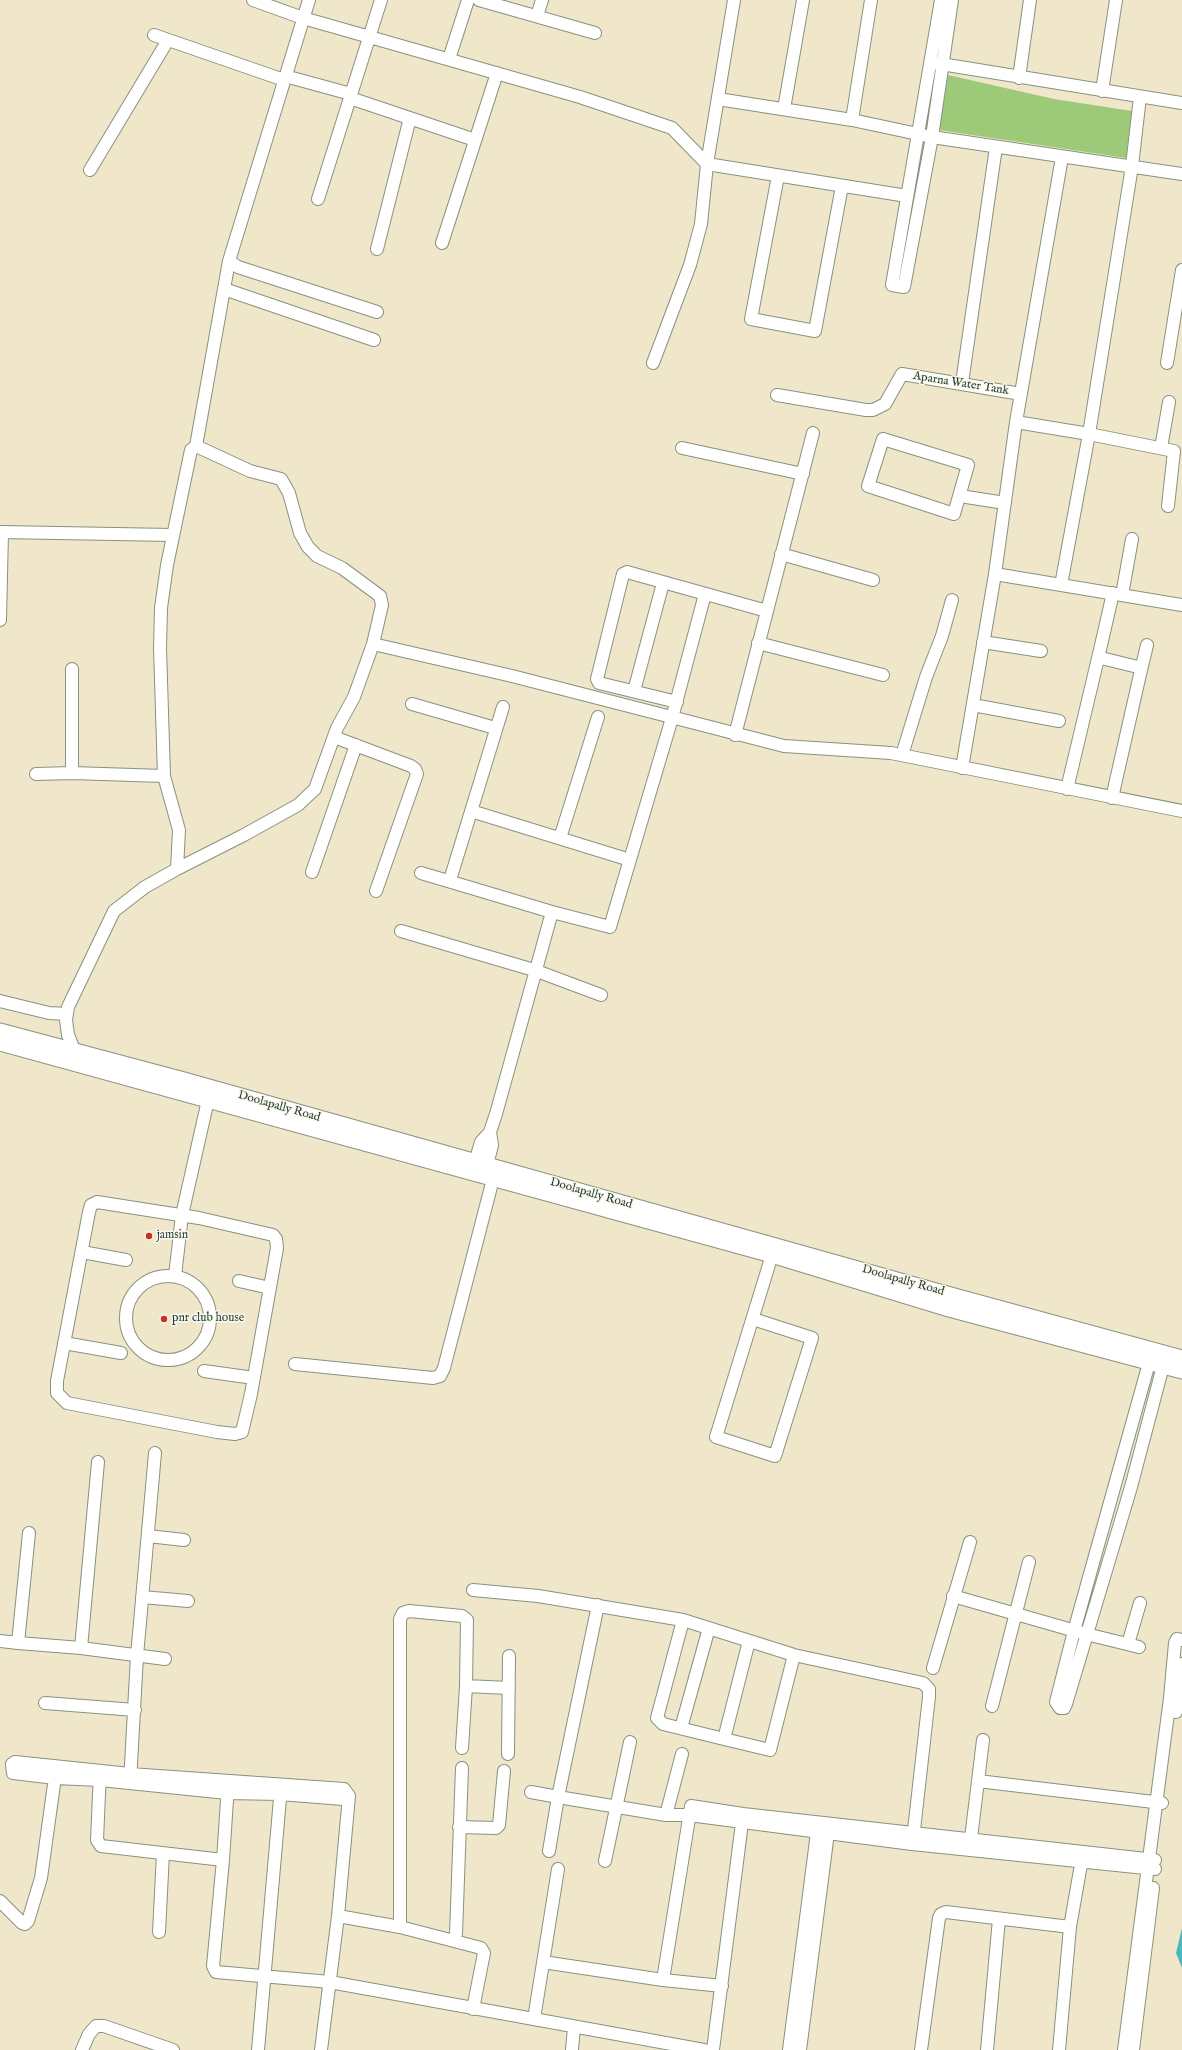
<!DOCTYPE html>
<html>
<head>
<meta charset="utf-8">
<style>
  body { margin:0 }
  canvas { display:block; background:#f0e6ca }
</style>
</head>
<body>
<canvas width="1182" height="2050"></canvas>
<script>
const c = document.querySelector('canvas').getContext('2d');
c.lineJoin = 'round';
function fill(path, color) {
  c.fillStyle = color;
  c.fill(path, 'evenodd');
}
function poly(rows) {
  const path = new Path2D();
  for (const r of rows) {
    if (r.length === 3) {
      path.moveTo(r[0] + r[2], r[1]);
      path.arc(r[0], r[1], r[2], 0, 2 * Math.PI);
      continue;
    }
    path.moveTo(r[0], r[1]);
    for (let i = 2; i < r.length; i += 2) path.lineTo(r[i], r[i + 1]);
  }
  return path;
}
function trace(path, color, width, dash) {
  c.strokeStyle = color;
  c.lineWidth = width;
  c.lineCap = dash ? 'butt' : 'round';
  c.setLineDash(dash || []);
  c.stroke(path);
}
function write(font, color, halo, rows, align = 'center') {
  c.font = font + ' "IM FELL English",serif';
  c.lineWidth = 3;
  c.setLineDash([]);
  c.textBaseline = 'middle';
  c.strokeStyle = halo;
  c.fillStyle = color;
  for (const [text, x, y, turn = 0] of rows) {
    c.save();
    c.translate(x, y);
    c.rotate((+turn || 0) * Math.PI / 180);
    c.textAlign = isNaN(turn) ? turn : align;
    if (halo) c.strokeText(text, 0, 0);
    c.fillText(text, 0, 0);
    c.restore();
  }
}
fill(poly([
  [948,75,1054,99,1132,111,1126,158,939,130]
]), '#9dca78');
fill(poly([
  [1182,1928,1182,1968,1176,1953]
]), '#49b7c2');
const minor = poly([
  [253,0,303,18,580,97,672,128,707,164,907,196],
  [479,0,595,33],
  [941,0,892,285,904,287,932,137,952,0],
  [537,16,542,0],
  [154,35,284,80],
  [449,59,468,0],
  [935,63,1182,103],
  [285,76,351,94],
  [1019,78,1030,0],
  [1102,91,1116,0],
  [1140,97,1132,166,1089,434,1174,451,1168,506],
  [350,98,475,140],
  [718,99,852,120,932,137,1182,174],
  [784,109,803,0],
  [852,120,871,0],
  [90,170,168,40],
  [778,176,751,319,815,331,842,186],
  [318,199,381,0],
  [442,243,497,73],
  [377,249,410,118],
  [229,261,238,267,377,312],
  [224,289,374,340],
  [653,363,690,265,701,224,707,164,734,0],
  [1167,363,1182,270],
  [962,383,996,147],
  [777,395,866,410,873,410,885,404,902,374,1021,394],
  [1016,422,1089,434,1061,585],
  [883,439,968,465,954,514,868,486,883,439],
  [682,448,803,474],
  [1161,448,1169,402],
  [960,496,1005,503],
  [0,532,172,535],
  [781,554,873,580],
  [995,574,1182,605],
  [1122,595,1132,539],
  [0,620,2,532],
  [983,642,1041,651],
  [758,643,883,675],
  [373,644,512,676,784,746,891,753,1182,811],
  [1141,670,1147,645],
  [634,691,663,583],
  [677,702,599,683,597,679,623,574,627,572,767,611],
  [412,704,495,728],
  [973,705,1059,721],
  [735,735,813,433],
  [334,737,411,766,415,769,417,774,376,891],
  [902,755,926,677,942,636,952,600],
  [962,768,995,574,1016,422,1062,157],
  [72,773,72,669],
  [36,774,72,773,164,776],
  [1067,789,1099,654],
  [1112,798,1141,670,1138,667,1101,658,1099,654,1113,593],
  [471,811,630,860],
  [560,838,598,717],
  [177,869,179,830,164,776,160,648,161,608,167,565,191,450,196,446,229,261,309,0],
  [312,872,356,745],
  [421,873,552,912,610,927,672,718,705,594],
  [450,880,503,707],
  [401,931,534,970,601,995],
  [0,1001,49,1013,67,1014],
  [75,1052,68,1035,66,1020,68,1007,114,911,145,887,177,869,244,835,298,805,315,789,337,728,354,697,373,644,382,605,380,596,342,568,317,556,308,547,300,533,289,493,281,479,250,471,196,446],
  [475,1162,481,1142,490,1132,496,1114,552,912],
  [487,1165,492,1145,490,1132],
  [97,1202,199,1218,273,1235,276,1239,277,1248,251,1394,242,1432,235,1434,217,1432,67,1403,57,1393,57,1381,89,1212,91,1205,97,1202],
  [82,1252,126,1260],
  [168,1318,42],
  [175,1276,182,1215,208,1100],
  [239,1281,270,1288],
  [753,1319,812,1338,775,1456,716,1437,772,1255],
  [64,1343,121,1353],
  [1149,1363,1074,1631,1056,1702,1060,1708,1064,1708,1066,1704,1131,1487,1163,1366],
  [295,1364,433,1378,440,1376,444,1368,493,1179],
  [204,1371,254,1378],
  [148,1536,184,1540],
  [473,1590,538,1596,683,1620,794,1655,923,1683,929,1689,929,1697,913,1839],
  [953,1596,1086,1634,1139,1647],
  [142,1597,188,1601],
  [598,1605,558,1797,666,1815,689,1815,912,1844,1155,1869],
  [683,1620,657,1718,663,1724,724,1739],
  [0,1641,18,1643,29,1533],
  [749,1641,724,1739,770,1750,794,1655],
  [18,1643,81,1648,165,1659],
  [1128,1644,1140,1603],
  [81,1648,98,1462],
  [933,1668,970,1542],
  [466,1686,509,1688],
  [45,1703,135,1710],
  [992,1706,1029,1562],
  [1176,1712,1182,1664],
  [681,1728,709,1628],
  [508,1754,509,1656],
  [100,1772,97,1840,101,1846,223,1860],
  [978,1781,983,1740],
  [130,1782,137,1656,155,1453],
  [228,1785,223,1860,213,1966,216,1972,330,1982,704,2050],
  [531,1792,558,1797,549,1851],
  [666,1815,682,1754],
  [459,1827,496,1828,499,1825,504,1771],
  [970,1846,978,1781,1162,1803],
  [605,1861,630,1742],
  [0,1901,22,1923,25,1924,28,1921,41,1878,56,1770],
  [338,1916,400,1927,481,1948,484,1953,473,2009],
  [400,1927,400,1619,403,1613,409,1611,462,1616,467,1620,466,1686,462,1748],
  [159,1932,163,1853],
  [456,1934,462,1768],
  [543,1962,663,1980,691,1806,743,1814,1155,1860],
  [663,1980,722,1986],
  [534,2019,558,1869],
  [82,2050,89,2034,96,2026,104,2026,173,2050],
  [258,2050,281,1787],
  [321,2050,338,1916,349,1796,344,1789,130,1774,15,1762,12,1764,13,1773,55,1778,100,1780,227,1793,280,1794,343,1799,349,1796],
  [572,2050,574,2027],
  [713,2050,743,1815],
  [789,2050,818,1825],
  [800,2050,829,1825],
  [921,2050,939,1918,941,1914,946,1912,1070,1927],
  [987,2050,999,1919],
  [1059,2050,1070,1927,1083,1853],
  [1124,2050,1170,1698,1175,1643,1177,1639,1182,1640],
  [1133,2050,1153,1888]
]);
const major = poly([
  [0,1031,184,1080,936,1291,1182,1358],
  [0,1043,772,1255,949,1309,1182,1371]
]);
trace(minor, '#88927f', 14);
trace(major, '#88927f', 17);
trace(minor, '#fff', 12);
trace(major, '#fff', 15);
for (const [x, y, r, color] of [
  [149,1236,4,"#c8321e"],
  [164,1319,4,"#c8321e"]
]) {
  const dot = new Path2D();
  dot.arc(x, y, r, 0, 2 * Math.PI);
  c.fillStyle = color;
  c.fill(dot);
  trace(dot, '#fbf7ec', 1.5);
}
write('12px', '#1f3d34', '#fbf7ec', [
  ["Aparna Water Tank",961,384,9],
  ["Doolapally Road",279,1107,16],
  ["Doolapally Road",591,1194,16],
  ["Doolapally Road",903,1281,16]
]);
write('12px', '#1f3d34', '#fbf7ec', [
  ["jamsin",157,1236],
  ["pnr club house",172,1319]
], 'left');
</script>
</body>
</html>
